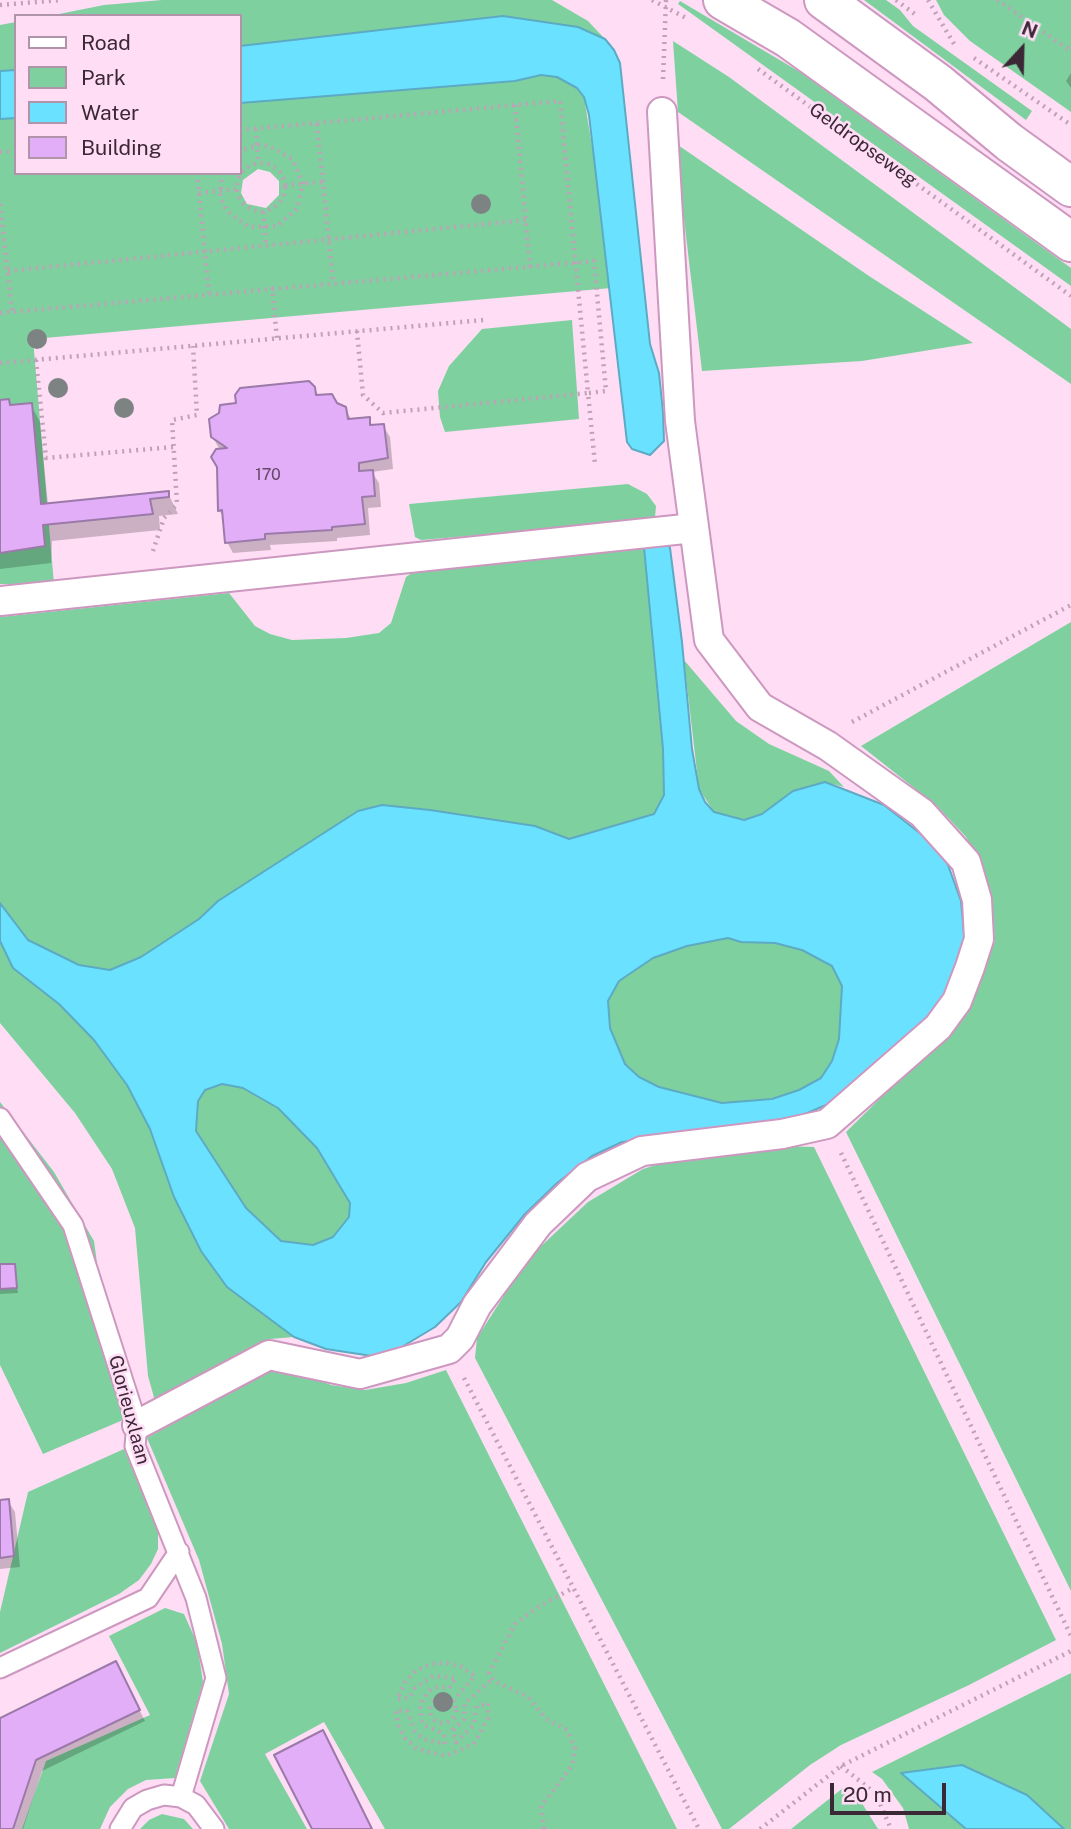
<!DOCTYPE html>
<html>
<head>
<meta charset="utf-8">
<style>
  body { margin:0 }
  #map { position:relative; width:1071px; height:1829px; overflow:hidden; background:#feddf5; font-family:"Public Sans",sans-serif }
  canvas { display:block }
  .legend { position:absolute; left:14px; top:14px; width:228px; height:161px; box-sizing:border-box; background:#feddf5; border:2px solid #b094a9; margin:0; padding:9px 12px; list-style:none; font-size:21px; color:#3c2737 }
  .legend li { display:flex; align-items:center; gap:14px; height:35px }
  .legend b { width:35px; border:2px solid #b094a9 }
  .north { position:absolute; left:987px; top:14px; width:70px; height:70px; -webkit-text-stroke:5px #feddf5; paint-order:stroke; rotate:22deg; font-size:19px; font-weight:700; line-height:28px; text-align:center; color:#3c2737 }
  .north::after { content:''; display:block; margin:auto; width:24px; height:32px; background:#3c2737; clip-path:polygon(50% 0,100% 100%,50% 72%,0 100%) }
  .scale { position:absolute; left:830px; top:1783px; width:116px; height:32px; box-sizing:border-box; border:4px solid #3c2737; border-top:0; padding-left:9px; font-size:21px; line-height:24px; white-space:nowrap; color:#3c2737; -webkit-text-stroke:5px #feddf5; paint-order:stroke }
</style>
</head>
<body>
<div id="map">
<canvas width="1071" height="1829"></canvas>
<ul class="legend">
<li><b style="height:9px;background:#fff"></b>Road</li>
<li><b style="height:19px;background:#7ed19f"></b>Park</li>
<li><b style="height:19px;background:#6ae2ff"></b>Water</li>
<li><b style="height:19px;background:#e2aef7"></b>Building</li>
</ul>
<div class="north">N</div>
<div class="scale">20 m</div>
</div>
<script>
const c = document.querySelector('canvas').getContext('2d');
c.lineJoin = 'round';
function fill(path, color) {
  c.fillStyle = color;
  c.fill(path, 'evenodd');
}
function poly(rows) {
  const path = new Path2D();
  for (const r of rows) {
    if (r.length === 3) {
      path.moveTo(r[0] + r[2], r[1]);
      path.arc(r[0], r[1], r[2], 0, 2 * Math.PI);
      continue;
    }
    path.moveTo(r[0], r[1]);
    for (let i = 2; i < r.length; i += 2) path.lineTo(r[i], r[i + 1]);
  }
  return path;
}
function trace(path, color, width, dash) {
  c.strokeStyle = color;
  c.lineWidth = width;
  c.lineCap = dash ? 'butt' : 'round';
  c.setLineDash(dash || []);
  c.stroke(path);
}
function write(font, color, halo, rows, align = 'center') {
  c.font = font + ' "Public Sans",sans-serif';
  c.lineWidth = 5;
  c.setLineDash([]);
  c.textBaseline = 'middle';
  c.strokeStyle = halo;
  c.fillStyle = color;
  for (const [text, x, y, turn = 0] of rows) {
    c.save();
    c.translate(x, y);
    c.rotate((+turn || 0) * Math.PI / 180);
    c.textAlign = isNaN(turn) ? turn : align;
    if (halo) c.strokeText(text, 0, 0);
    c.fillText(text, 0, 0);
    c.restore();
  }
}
fill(poly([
  [162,0,552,0,588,21,605,39,578,27,503,16,240,46,240,16,49,16,104,5],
  [864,0,886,0,900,10,913,26,1032,111,1026,120],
  [936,0,1071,0,1071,112,970,41,944,15],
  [680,1,800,72,1071,268,1071,286,678,4],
  [16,22,16,70,0,71,0,25],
  [673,41,729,77,1071,329,1071,384,678,112],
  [541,75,557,77,577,88,584,97,601,202,611,288,33,339,54,584,0,584,0,119,16,118,16,173,240,173,240,103,515,81],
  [258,169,270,172,279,181,279,195,266,208,247,204,241,193,243,180],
  [675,143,869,276,973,343,862,361,702,371],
  [572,320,579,419,445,432,440,417,438,391,449,366,482,329],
  [628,484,647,494,656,506,655,518,642,522,421,540,415,537,409,504],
  [644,547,663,749,664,795,654,814,569,839,535,826,382,805,358,811,218,901,199,919,141,957,110,970,79,965,28,940,0,903,0,617,229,593,255,626,270,634,292,640,346,638,379,633,391,623,406,577,416,570],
  [1071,622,1071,1591,846,1132,964,1016,995,941,992,905,983,872,966,837,937,806,861,746],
  [684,660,736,721,769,744,829,771,844,787,825,782,793,791,762,814,744,820,714,812,699,789],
  [728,938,741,942,775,943,802,950,832,966,842,986,839,1039,832,1061,821,1078,799,1090,772,1099,722,1103,659,1087,639,1077,625,1064,610,1028,608,1001,619,981,653,958,687,946],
  [0,941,13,968,59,1004,94,1040,127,1085,150,1129,174,1197,201,1251,227,1287,294,1337,270,1339,249,1348,155,1401,148,1376,135,1228,112,1169,75,1113,0,1023],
  [222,1084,243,1088,278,1108,317,1148,350,1203,349,1217,333,1237,313,1245,281,1241,246,1208,196,1131,198,1101,205,1090],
  [0,1102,54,1172,94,1241,112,1373,123,1420,43,1454,0,1365],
  [782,1146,814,1147,1056,1640,969,1685,841,1745,810,1765,729,1829,722,1829,475,1358,477,1338,519,1272,538,1249,588,1202,643,1169,684,1156,747,1153],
  [278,1369,298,1372,331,1385,365,1390,406,1383,446,1370,677,1829,385,1829,324,1722,265,1754,307,1829,229,1829,200,1781,229,1694,222,1644,199,1560,147,1438,262,1372],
  [124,1449,158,1530,158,1549,151,1564,139,1580,119,1594,0,1653,0,1612,28,1492],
  [165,1608,184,1614,197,1643,203,1682,175,1778,146,1780,128,1789,110,1807,100,1829,22,1829,46,1761,150,1715,109,1636],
  [1071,1673,1071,1829,1064,1829,1026,1795,962,1765,902,1773,966,1829,909,1829,903,1808,882,1779,872,1772],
  [843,1788,860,1800,878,1829,791,1829],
  [162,1814,184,1819,193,1829,140,1829,149,1820]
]), '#7ed19f');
const water = poly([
  [503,16,578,27,605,39,614,50,620,63,650,344,659,373,663,412,664,441,650,455,632,449,627,442,589,115,584,97,577,88,557,77,541,75,515,81,240,103,240,46,503,16],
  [16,70,16,118,0,119,0,71,16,70],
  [667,542,670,548,682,642,692,749,699,789,705,802,714,812,744,820,762,814,793,791,825,782,884,805,935,845,948,865,961,901,965,945,956,972,943,997,916,1034,840,1099,805,1114,751,1126,622,1142,592,1156,557,1183,525,1214,486,1262,461,1302,435,1327,400,1348,372,1356,326,1349,294,1337,227,1287,201,1251,174,1197,150,1129,127,1085,94,1040,59,1004,13,968,0,941,0,903,28,940,79,965,110,970,141,957,199,919,218,901,358,811,382,805,430,810,535,826,569,839,654,814,664,795,663,749,644,547,667,542],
  [728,938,741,942,775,943,802,950,832,966,842,986,839,1039,832,1061,821,1078,799,1090,772,1099,722,1103,659,1087,639,1077,625,1064,610,1028,608,1001,619,981,653,958,687,946,728,938],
  [222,1084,243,1088,278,1108,317,1148,350,1203,349,1217,333,1237,313,1245,281,1241,246,1208,196,1131,198,1101,205,1090,222,1084],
  [962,1765,1027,1795,1064,1829,966,1829,901,1773,962,1765]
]);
fill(water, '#6ae2ff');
trace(water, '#5caac3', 2);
fill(poly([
  [1071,73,1071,88,1066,81],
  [314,388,319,396,345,408,352,421,369,419,373,427,383,426,390,437,393,469,372,472,379,483,381,507,368,508,370,535,337,538,337,541,270,545,271,550,233,553,227,542,224,518,219,510,220,450,212,436,222,406],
  [8,401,11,407,31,405,40,422,48,505,168,493,178,514,159,516,160,530,52,541,51,563,0,569,0,402],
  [14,1265,18,1293,0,1294,0,1266],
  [8,1501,15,1512,20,1567,0,1569,0,1502],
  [121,1674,145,1721,42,1771,23,1829,0,1829,0,1720]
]), '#0003');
const building = poly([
  [309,381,315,387,316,395,332,394,337,403,346,407,348,419,370,417,370,425,384,424,388,458,359,463,359,471,373,470,375,496,362,497,365,524,332,527,332,530,265,534,265,539,225,543,222,510,218,511,217,467,211,457,216,449,227,448,211,437,209,419,219,413,220,405,236,403,235,395,240,388,309,381],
  [9,399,10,405,32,403,41,504,169,491,169,497,150,499,153,514,43,525,45,546,0,553,0,400,9,399],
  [0,1264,15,1264,17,1288,0,1289,0,1264],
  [9,1499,14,1556,0,1558,0,1500,9,1499],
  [116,1661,140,1710,36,1760,13,1829,0,1829,0,1718,116,1661],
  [323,1730,372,1829,312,1829,274,1755,323,1730]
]);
fill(building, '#e2aef7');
trace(building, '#9b79a9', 2);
const service = poly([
  [0,1118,73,1225,137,1425,135,1446,196,1598,216,1678,181,1797],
  [0,1668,148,1598,179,1552],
  [120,1829,133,1808,147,1800,164,1795,181,1797,196,1805,214,1829]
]);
const pedestrian = poly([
  [0,601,694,528],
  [137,1425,269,1355,360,1374,449,1349,460,1338,477,1305,538,1224,587,1177,642,1151,782,1134,827,1124,938,1027,957,1001,970,967,979,939,977,900,966,862,922,813,828,746,760,707,709,640,680,421,662,112]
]);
const secondary = poly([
  [723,0,788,38,1071,242],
  [824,0,938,83,1009,142,1071,187]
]);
trace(service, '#cd98bf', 23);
trace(pedestrian, '#cd98bf', 32);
trace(secondary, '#cd98bf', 42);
trace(poly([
  [652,0,688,19],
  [896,0,916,15],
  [928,0,954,44],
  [997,0,1071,51],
  [0,5,61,0],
  [974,58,1071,125],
  [758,69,1071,296],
  [663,79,666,0],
  [515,105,530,267],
  [317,124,333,281],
  [256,129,258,164],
  [240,130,560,101,588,393,383,413,363,395,357,331],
  [0,152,16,151],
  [261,187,24],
  [197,173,209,293],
  [222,173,220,198,227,211,249,227,277,226,297,209,303,183,292,159,269,146,257,145,240,151],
  [285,185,323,182],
  [199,193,237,189],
  [0,204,12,312],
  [263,212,266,246],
  [8,271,526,220],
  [272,287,277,339],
  [0,313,594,261,606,391,588,393,595,464],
  [36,360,46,458,174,447],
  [0,363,484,320],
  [153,551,164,518,177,504,172,420,197,415,193,346],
  [852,722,1071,605],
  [841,1153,1071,1636],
  [464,1378,699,1829],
  [443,1710,13],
  [453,1701,475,1676,462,1667,447,1663,431,1664,417,1670,406,1680,397,1699,409,1698,415,1688,433,1676,456,1678,449,1688,435,1687,429,1691,420,1704,421,1718,424,1725,444,1734,445,1744,423,1739,415,1731,407,1711,396,1710,398,1725,406,1739,417,1749,446,1756,474,1744,488,1718,488,1703,477,1706,473,1726,456,1742,453,1730,464,1719,465,1703,493,1679],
  [841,1766,876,1794,891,1829],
  [544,1829,541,1806,572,1766,575,1749,567,1730,546,1719,528,1697,494,1681,489,1673,515,1624,538,1607,573,1588],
  [760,1829,841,1766,1071,1651]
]), '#bfa2b7', 4.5, [2, 5]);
trace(service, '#fff', 19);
trace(pedestrian, '#fff', 28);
trace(secondary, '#fff', 38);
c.fillStyle = '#7d8383';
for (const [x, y] of [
  [481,204],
  [37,339],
  [58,388],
  [124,408],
  [443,1702]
]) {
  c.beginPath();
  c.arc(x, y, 10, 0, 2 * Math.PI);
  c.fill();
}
write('16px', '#664967', null, [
  ["170",268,475]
]);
write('19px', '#3c2737', '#feddf5', [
  ["Geldropseweg",863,145,36],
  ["Glorieuxlaan",129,1410,75]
]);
</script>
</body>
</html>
